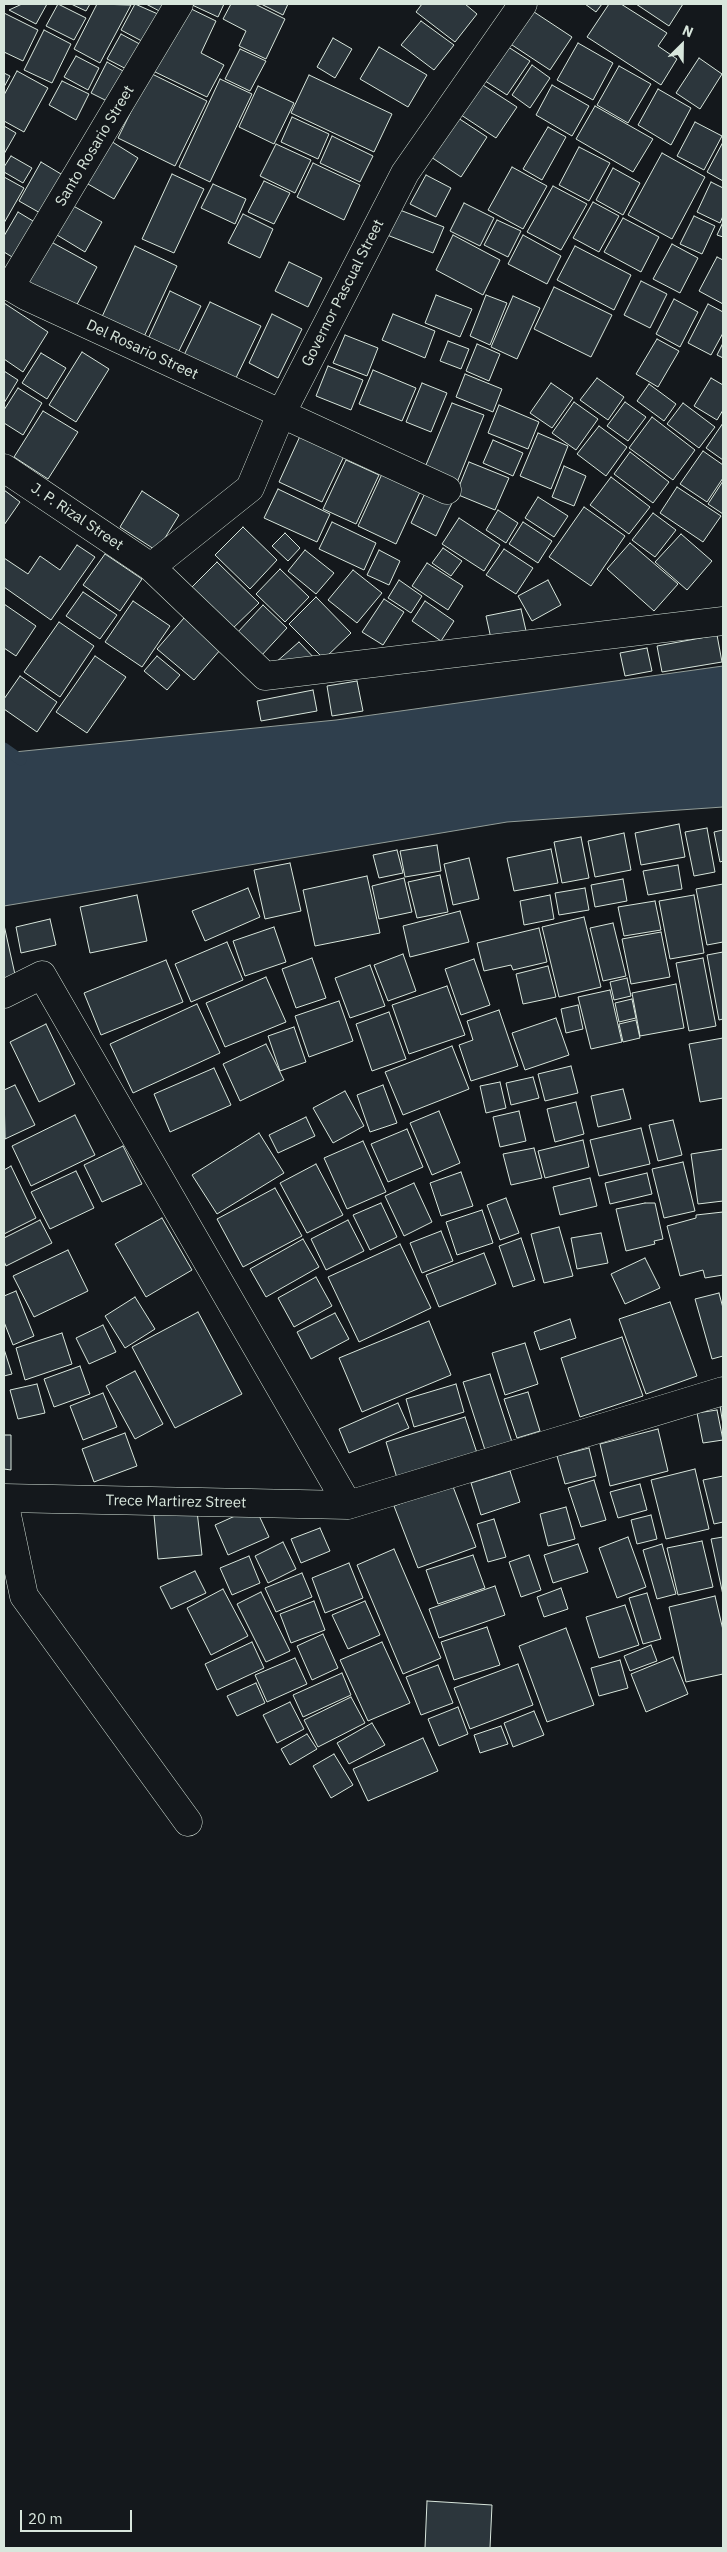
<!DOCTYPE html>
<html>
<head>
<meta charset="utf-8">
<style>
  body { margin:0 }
  #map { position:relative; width:727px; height:2552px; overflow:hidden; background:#14181c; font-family:"IBM Plex Sans",sans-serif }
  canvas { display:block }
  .frame { position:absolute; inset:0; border:5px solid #d8e6dc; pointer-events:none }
  .north { position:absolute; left:657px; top:20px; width:50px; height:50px; -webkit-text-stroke:4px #14181c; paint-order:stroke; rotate:23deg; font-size:14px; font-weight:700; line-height:20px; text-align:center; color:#d8e6dc }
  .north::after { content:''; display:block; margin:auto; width:18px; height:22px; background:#d8e6dc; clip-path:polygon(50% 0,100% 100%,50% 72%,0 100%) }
  .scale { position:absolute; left:20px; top:2510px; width:112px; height:22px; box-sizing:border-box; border:2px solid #d8e6dc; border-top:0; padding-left:6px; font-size:15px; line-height:18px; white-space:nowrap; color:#d8e6dc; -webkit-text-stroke:4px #14181c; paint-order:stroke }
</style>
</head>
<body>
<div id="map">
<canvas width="727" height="2552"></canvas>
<div class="frame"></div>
<div class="north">N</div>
<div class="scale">20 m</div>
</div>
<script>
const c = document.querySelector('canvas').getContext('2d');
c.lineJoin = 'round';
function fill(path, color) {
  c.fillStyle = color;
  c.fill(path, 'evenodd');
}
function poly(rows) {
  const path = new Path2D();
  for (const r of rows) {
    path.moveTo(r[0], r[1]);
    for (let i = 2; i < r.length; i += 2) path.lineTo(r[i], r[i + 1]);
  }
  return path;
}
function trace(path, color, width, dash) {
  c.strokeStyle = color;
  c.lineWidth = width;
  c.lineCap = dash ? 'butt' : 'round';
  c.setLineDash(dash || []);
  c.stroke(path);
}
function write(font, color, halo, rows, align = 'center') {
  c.font = font + ' "IBM Plex Sans",sans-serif';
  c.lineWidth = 4;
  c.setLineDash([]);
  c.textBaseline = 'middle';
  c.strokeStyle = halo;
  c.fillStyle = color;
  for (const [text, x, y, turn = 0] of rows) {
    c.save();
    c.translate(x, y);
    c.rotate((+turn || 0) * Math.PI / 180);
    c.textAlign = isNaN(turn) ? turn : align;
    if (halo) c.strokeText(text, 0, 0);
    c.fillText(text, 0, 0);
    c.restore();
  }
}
const water = poly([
  [723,666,723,807,507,822,4,906,4,753,336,720,723,666]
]);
fill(water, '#2f3f4d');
trace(water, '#939e99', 1);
trace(poly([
  [4,748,21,760]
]), '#2f3f4d', 11);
const building = poly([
  [22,4,47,4,36,24,9,10,22,4],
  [58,4,86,18,74,40,46,26,58,4],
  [71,4,90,4,86,11,71,4],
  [97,4,131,5,100,63,74,49,97,4],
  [135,4,167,18,153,47,121,30,135,4],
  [146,4,173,4,167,15,146,4],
  [190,4,224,4,218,17,190,4],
  [231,4,255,4,285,19,266,59,239,46,246,31,223,19,231,4],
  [261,4,288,4,283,15,261,4],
  [422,4,465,4,477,14,455,42,416,12,422,4],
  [585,4,602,4,596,12,585,4],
  [609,4,621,4,667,33,658,46,677,59,661,85,587,37,609,4],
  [636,4,683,4,669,26,636,4],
  [183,5,216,21,201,53,224,65,207,97,151,70,183,5],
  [528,8,572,37,550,70,506,41,528,8],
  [4,13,38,30,23,61,4,52,4,13],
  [421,21,454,45,434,70,401,45,421,21],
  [44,30,71,44,52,83,24,70,44,30],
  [121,34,149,49,136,74,107,59,121,34],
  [333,38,352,49,335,78,317,67,333,38],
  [499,41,530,61,507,95,476,75,499,41],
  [578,43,613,63,593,100,557,80,578,43],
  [379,47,427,75,408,107,360,79,379,47],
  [240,49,266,61,250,91,225,79,240,49],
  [76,56,99,68,88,90,64,77,76,56],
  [699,58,722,74,700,109,676,93,699,58],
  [107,62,132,76,117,106,91,93,107,62],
  [532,65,550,78,530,108,512,95,532,65],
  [619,66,651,84,628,123,597,105,619,66],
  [17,71,48,88,24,132,4,121,4,95,17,71],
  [4,73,10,76,4,87,4,73],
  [150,73,207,101,175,166,118,138,150,73],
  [309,75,392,114,374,152,291,113,309,75],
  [472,78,517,107,496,138,452,109,472,78],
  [220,79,252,94,210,182,179,167,220,79],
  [62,81,89,94,76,120,49,105,62,81],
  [552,85,589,106,572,136,536,115,552,85],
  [258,86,294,103,274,144,239,127,258,86],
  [658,89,691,108,671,145,638,125,658,89],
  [595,106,653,139,633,172,576,139,595,106],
  [449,112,487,137,461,177,422,151,449,112],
  [292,117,329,134,318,159,281,142,292,117],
  [695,122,722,136,704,170,677,156,695,122],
  [4,126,16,133,4,154,4,126],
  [548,127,566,137,542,180,523,169,548,127],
  [332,136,373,156,360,182,320,163,332,136],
  [106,138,138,158,114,199,81,180,106,138],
  [723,142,723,181,707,172,723,142],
  [276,144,311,160,295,193,260,176,276,144],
  [579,147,610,163,589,201,559,185,579,147],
  [662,153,705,177,672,239,628,215,662,153],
  [11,156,32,168,23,183,4,172,4,167,11,156],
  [41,162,71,180,49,218,19,201,41,162],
  [313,163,360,185,344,220,297,197,313,163],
  [512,167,547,186,523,229,488,210,512,167],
  [613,168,640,183,623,215,596,200,613,168],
  [172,174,204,189,174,253,142,239,172,174],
  [426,175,451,188,436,217,410,204,426,175],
  [4,177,24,188,4,223,4,177],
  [264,181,290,193,274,224,248,212,264,181],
  [711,182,723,188,723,216,720,223,697,212,711,182],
  [213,184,246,199,235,224,201,208,213,184],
  [553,186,587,204,561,250,527,232,553,186],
  [593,202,619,216,599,252,573,238,593,202],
  [68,203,102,222,85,252,52,232,68,203],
  [464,203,494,218,480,246,450,231,464,203],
  [392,207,444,227,433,253,382,233,392,207],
  [18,212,43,227,22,263,4,252,4,236,18,212],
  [243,214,273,229,260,258,228,243,243,214],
  [694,216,715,226,702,254,680,244,694,216],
  [623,218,659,237,641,272,604,252,623,218],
  [497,220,521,231,508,257,484,245,497,220],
  [723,222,723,237,717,235,723,222],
  [453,235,500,260,483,295,436,270,453,235],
  [523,235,561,256,547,284,508,264,523,235],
  [44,238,97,267,74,310,20,281,44,238],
  [672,244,698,258,680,293,653,279,672,244],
  [135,246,177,266,142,341,100,321,135,246],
  [575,246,631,275,614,310,557,280,575,246],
  [717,257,723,260,723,304,699,291,717,257],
  [289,262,322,278,308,307,275,291,289,262],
  [641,281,667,294,650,328,624,315,641,281],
  [554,287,612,315,591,357,534,329,554,287],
  [170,291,201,306,177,355,147,341,170,291],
  [436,295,472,309,460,337,425,323,436,295],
  [486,295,507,303,490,345,470,336,486,295],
  [513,296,540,308,517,359,491,347,513,296],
  [674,299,698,312,680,347,656,334,674,299],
  [210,302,261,326,235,380,184,355,210,302],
  [4,303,48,332,23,372,4,359,4,303],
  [708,304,723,312,723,333,711,355,688,343,708,304],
  [272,314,302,329,278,378,249,363,272,314],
  [393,314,435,331,425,358,382,340,393,314],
  [345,335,378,348,367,376,333,363,345,335],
  [657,339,679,351,658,387,636,374,657,339],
  [448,341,469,349,461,369,440,361,448,341],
  [723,343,723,358,717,355,723,343],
  [477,344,500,354,489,381,466,371,477,344],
  [82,352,109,369,76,422,49,405,82,352],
  [41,353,66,368,47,399,22,383,41,353],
  [328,366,363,380,351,410,316,396,328,366],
  [373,370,416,388,402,421,359,404,373,370],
  [4,371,18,380,4,403,4,371],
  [465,374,502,389,493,412,456,397,465,374],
  [597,378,624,397,608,420,580,400,597,378],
  [711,378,723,385,723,410,717,420,694,406,711,378],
  [422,383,447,393,431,432,406,422,422,383],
  [551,383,573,398,552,428,530,413,551,383],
  [649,384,676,404,664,421,637,401,649,384],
  [18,388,42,403,23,435,4,423,4,410,18,388],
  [574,402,598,419,576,450,552,433,574,402],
  [625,402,646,417,628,441,607,426,625,402],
  [452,403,484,415,456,485,423,472,452,403],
  [683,403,715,427,699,448,667,424,683,403],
  [499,405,539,422,528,449,488,433,499,405],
  [43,411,78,432,48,479,14,457,43,411],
  [652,417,695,450,673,480,629,448,652,417],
  [723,423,723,460,706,448,723,423],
  [599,426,627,447,606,476,577,454,599,426],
  [538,433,568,446,551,489,520,476,538,433],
  [301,434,345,454,322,502,279,482,301,434],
  [493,440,523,453,513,476,483,463,493,440],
  [703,451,723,465,723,478,707,502,680,484,703,451],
  [630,452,669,482,653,503,614,474,630,452],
  [346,460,379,475,356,524,323,509,346,460],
  [469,462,509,478,495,510,456,494,469,462],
  [564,466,586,476,574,506,552,497,564,466],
  [382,474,420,492,396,544,358,526,382,474],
  [611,477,650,507,629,534,590,505,611,477],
  [723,481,723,514,708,504,723,481],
  [677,487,721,516,703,542,660,513,677,487],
  [278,489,330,514,317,542,264,518,278,489],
  [427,489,453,501,436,536,411,523,427,489],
  [4,490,20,502,4,525,4,490],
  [142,491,179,515,157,551,120,527,142,491],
  [538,497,568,516,554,537,525,518,538,497],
  [584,507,625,536,591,586,549,557,584,507],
  [498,510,518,523,506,543,486,530,498,510],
  [653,513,676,530,655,557,632,540,653,513],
  [459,518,500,545,484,571,442,544,459,518],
  [332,522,376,543,364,570,319,549,332,522],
  [523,522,552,541,538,563,509,544,523,522],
  [243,527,277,560,250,589,215,555,243,527],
  [285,533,300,548,288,561,272,546,285,533],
  [681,534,712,561,687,590,655,562,681,534],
  [630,543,678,584,654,611,607,569,630,543],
  [77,545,95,557,51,620,4,587,4,558,28,574,40,556,60,570,77,545],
  [443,548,462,561,451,576,432,563,443,548],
  [504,549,533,568,516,594,486,575,504,549],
  [305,550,334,573,316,594,288,571,305,550],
  [379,550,400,561,389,585,367,575,379,550],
  [105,554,142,579,120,611,83,585,105,554],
  [217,562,259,603,230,631,189,590,217,562],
  [427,563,463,586,448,610,412,586,427,563],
  [280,569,309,597,285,622,256,594,280,569],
  [353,570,382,593,357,623,328,600,353,570],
  [399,580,422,596,411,613,388,598,399,580],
  [548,580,561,605,532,621,518,596,548,580],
  [83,592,117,615,100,639,66,616,83,592],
  [316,597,351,633,324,659,289,624,316,597],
  [384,599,404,612,383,645,362,632,384,599],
  [133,601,170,626,142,667,105,642,133,601],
  [425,601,454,621,441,641,412,621,425,601],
  [4,604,36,626,16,656,4,648,4,604],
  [263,605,287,628,261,656,237,633,263,605],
  [521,609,527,635,492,643,486,616,521,609],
  [184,618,221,649,194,680,157,649,184,618],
  [59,622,94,646,60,697,24,672,59,622],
  [717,635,722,662,662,672,657,646,717,635],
  [299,642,318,662,275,663,299,642],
  [647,648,652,671,625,676,620,653,647,648],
  [95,656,126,677,87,733,56,712,95,656],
  [157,656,180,675,167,690,144,671,157,656],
  [20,676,57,702,37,732,4,709,4,699,20,676],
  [357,681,363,711,332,716,327,686,357,681],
  [313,690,317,711,261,721,257,701,313,690],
  [679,824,685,857,641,865,635,833,679,824],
  [707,828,715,872,694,876,685,832,707,828],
  [723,830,723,861,720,862,714,832,723,830],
  [624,833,631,870,595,877,588,841,624,833],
  [581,837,589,878,562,883,554,842,581,837],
  [437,845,441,871,405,877,400,851,437,845],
  [551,849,558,883,514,891,507,858,551,849],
  [397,850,403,873,379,878,373,855,397,850],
  [469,858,479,899,453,905,444,864,469,858],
  [290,863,301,911,265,919,254,870,290,863],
  [678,865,682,889,648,895,643,871,678,865],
  [440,875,448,912,417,918,408,882,440,875],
  [367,876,380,933,315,946,303,890,367,876],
  [404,878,412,912,379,919,372,886,404,878],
  [623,879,627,901,595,907,591,885,623,879],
  [723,884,723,942,707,945,696,889,723,884],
  [248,888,260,917,205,941,192,911,248,888],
  [585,888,589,910,559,915,555,893,585,888],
  [137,895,147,941,90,953,80,907,137,895],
  [550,895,554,919,524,925,520,901,550,895],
  [694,895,704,953,670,959,659,901,694,895],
  [655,901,661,930,624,936,618,907,655,901],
  [460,911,469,942,410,957,403,926,460,911],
  [584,917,601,987,559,997,542,927,584,917],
  [50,919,56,945,21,953,16,927,50,919],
  [613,923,626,976,603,981,590,928,613,923],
  [4,925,16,979,4,982,4,925],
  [274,927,286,962,245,976,233,941,274,927],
  [539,928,547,962,513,970,511,965,484,971,477,943,539,928],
  [661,932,670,977,631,984,622,939,661,932],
  [227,942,243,980,191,1002,175,964,227,942],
  [723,952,723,1019,719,1020,707,955,723,952],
  [403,954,416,991,388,1001,374,965,403,954],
  [312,958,326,998,296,1008,282,969,312,958],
  [703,958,716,1026,689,1031,676,963,703,958],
  [474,959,490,1005,461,1015,445,969,474,959],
  [166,960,183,1002,101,1035,84,993,166,960],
  [370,965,385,1006,350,1018,335,978,370,965],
  [548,966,556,997,523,1004,516,974,548,966],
  [266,977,286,1022,225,1047,206,1003,266,977],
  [627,978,631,996,614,1000,610,982,627,978],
  [676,984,684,1028,640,1036,632,993,676,984],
  [447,986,465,1035,409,1054,392,1005,447,986],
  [610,990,622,1042,591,1049,578,997,610,990],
  [632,999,636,1018,619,1022,615,1003,632,999],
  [339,1001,353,1041,309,1057,295,1016,339,1001],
  [197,1004,220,1053,133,1093,110,1044,197,1004],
  [578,1005,583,1029,566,1033,561,1009,578,1005],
  [499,1010,518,1066,471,1081,459,1045,473,1040,467,1021,499,1010],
  [389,1012,406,1059,372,1071,356,1024,389,1012],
  [556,1018,569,1055,525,1070,512,1033,556,1018],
  [636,1020,640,1038,623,1042,619,1024,636,1020],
  [46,1024,75,1084,39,1102,10,1042,46,1024],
  [294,1027,306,1062,280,1071,268,1036,294,1027],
  [723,1038,723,1098,700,1102,689,1044,723,1038],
  [266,1044,284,1080,240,1101,223,1064,266,1044],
  [452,1046,469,1089,403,1115,385,1072,452,1046],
  [571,1066,578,1093,545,1101,538,1074,571,1066],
  [214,1068,231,1105,170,1132,154,1094,214,1068],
  [533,1077,539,1098,511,1105,506,1083,533,1077],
  [500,1082,506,1108,486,1113,480,1086,500,1082],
  [15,1085,35,1125,5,1139,4,1090,15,1085],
  [383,1085,397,1123,370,1132,357,1095,383,1085],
  [623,1089,631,1119,598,1127,591,1096,623,1089],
  [345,1091,364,1126,333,1143,313,1108,345,1091],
  [576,1102,584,1134,555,1142,547,1109,576,1102],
  [439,1111,460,1163,432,1175,410,1123,439,1111],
  [519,1111,526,1141,500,1147,493,1117,519,1111],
  [75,1115,95,1155,31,1186,12,1146,75,1115],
  [306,1117,315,1136,278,1153,269,1135,306,1117],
  [673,1120,682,1155,658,1161,649,1125,673,1120],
  [641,1128,650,1164,599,1176,590,1140,641,1128],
  [407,1129,423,1167,388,1182,371,1144,407,1129],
  [259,1133,284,1173,217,1214,192,1175,259,1133],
  [583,1140,589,1167,545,1178,538,1151,583,1140],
  [363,1141,386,1192,347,1209,324,1158,363,1141],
  [123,1146,142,1184,102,1202,84,1165,123,1146],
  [534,1148,542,1178,511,1185,503,1154,534,1148],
  [723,1149,723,1201,698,1204,691,1154,723,1149],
  [683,1162,695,1211,664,1218,652,1169,683,1162],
  [316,1164,343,1215,307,1233,280,1183,316,1164],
  [11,1166,36,1218,4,1234,4,1170,11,1166],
  [76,1171,94,1208,50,1229,31,1192,76,1171],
  [461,1172,473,1206,441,1216,430,1183,461,1172],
  [647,1173,652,1194,610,1204,605,1183,647,1173],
  [590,1178,597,1206,560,1215,553,1187,590,1178],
  [414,1183,432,1222,404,1236,385,1196,414,1183],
  [275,1188,302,1236,243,1267,217,1219,275,1188],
  [506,1198,519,1233,500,1240,487,1205,506,1198],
  [381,1203,397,1237,370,1250,353,1215,381,1203],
  [645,1203,655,1203,663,1239,654,1241,655,1244,626,1251,616,1209,645,1203],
  [482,1210,493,1243,457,1255,446,1222,482,1210],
  [723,1212,723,1275,705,1278,703,1270,680,1276,667,1226,696,1218,696,1215,723,1212],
  [162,1218,192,1270,146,1297,115,1244,162,1218],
  [40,1220,52,1243,6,1266,4,1261,4,1238,40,1220],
  [348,1220,364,1251,326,1270,311,1239,348,1220],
  [559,1227,573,1276,544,1283,531,1234,559,1227],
  [441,1231,453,1261,422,1273,410,1243,441,1231],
  [601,1233,608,1263,577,1269,571,1238,601,1233],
  [521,1238,535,1280,513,1287,499,1246,521,1238],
  [303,1239,319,1267,266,1297,250,1269,303,1239],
  [400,1244,431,1308,359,1342,328,1277,400,1244],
  [68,1250,88,1291,34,1317,13,1276,68,1250],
  [484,1253,496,1284,439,1307,426,1275,484,1253],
  [645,1258,660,1288,625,1304,611,1274,645,1258],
  [316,1277,332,1306,294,1327,278,1298,316,1277],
  [16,1291,34,1336,13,1345,4,1322,4,1296,16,1291],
  [719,1293,723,1308,723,1356,712,1359,695,1299,719,1293],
  [135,1297,155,1329,125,1348,105,1316,135,1297],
  [670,1302,697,1376,646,1394,619,1319,670,1302],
  [198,1312,242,1394,175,1428,132,1347,198,1312],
  [335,1313,349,1339,311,1359,297,1332,335,1313],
  [570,1319,576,1338,540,1350,534,1332,570,1319],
  [429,1321,451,1375,362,1412,339,1358,429,1321],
  [103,1325,116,1352,89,1364,76,1338,103,1325],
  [62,1333,72,1364,25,1380,16,1348,62,1333],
  [622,1337,643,1396,580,1417,561,1358,622,1337],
  [525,1343,538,1384,505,1395,492,1353,525,1343],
  [4,1349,12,1374,4,1376,4,1349],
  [80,1366,90,1394,54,1407,44,1379,80,1366],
  [135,1371,163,1424,135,1439,106,1386,135,1371],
  [490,1374,513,1445,486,1453,463,1382,490,1374],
  [37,1384,45,1413,18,1419,10,1390,37,1384],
  [456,1384,464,1412,414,1427,406,1399,456,1384],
  [528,1392,540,1431,517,1438,504,1399,528,1392],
  [103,1393,117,1427,83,1440,70,1406,103,1393],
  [398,1403,409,1428,349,1453,339,1429,398,1403],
  [723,1405,723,1425,720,1406,723,1405],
  [717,1410,723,1440,703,1443,697,1413,717,1410],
  [465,1417,477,1453,397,1478,386,1442,465,1417],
  [658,1429,668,1471,610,1486,600,1444,658,1429],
  [125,1433,137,1466,94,1482,82,1449,125,1433],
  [4,1435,11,1435,11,1470,4,1469,4,1435],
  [589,1448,596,1476,565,1484,557,1456,589,1448],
  [695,1469,709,1529,666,1539,651,1480,695,1469],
  [510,1471,520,1502,481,1515,471,1483,510,1471],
  [723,1476,723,1522,714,1524,703,1480,723,1476],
  [594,1480,606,1520,581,1527,568,1488,594,1480],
  [452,1484,476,1547,418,1568,394,1506,452,1484],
  [640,1484,647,1510,618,1518,610,1492,640,1484],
  [255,1507,269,1537,228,1555,215,1525,255,1507],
  [566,1507,575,1539,548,1546,540,1514,566,1507],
  [197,1511,202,1555,158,1559,154,1515,197,1511],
  [651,1515,657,1539,637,1544,631,1520,651,1515],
  [494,1519,506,1557,488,1562,477,1524,494,1519],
  [320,1528,330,1551,301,1563,291,1539,320,1528],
  [628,1537,646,1587,617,1598,599,1548,628,1537],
  [723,1537,723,1595,711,1539,723,1537],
  [702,1541,713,1587,678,1595,667,1548,702,1541],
  [283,1542,296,1569,268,1583,255,1556,283,1542],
  [578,1544,588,1572,553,1583,544,1555,578,1544],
  [662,1544,676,1594,657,1599,643,1550,662,1544],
  [394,1549,441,1658,403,1674,357,1565,394,1549],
  [473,1555,485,1588,438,1604,426,1570,473,1555],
  [529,1555,541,1590,521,1597,509,1562,529,1555],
  [249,1556,260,1583,232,1595,220,1568,249,1556],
  [349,1563,363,1598,325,1613,312,1578,349,1563],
  [195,1571,206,1593,171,1609,160,1587,195,1571],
  [302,1573,312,1597,276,1612,265,1588,302,1573],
  [495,1586,505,1615,439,1638,429,1609,495,1586],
  [561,1588,568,1609,544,1617,537,1597,561,1588],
  [223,1589,248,1636,211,1655,187,1608,223,1589],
  [261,1592,290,1651,266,1662,237,1604,261,1592],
  [647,1593,661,1639,643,1644,629,1598,647,1593],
  [715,1596,723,1630,723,1674,686,1682,669,1607,715,1596],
  [314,1601,325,1630,291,1643,280,1614,314,1601],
  [365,1601,380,1635,348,1649,332,1615,365,1601],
  [625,1605,639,1645,599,1658,586,1617,625,1605],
  [487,1627,500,1665,454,1680,441,1642,487,1627],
  [566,1628,594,1705,547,1722,519,1646,566,1628],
  [323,1634,338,1668,312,1680,297,1646,323,1634],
  [252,1642,264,1668,217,1690,205,1664,252,1642],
  [382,1642,410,1703,368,1721,340,1660,382,1642],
  [651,1645,657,1661,630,1671,624,1656,651,1645],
  [673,1657,688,1694,646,1712,631,1674,673,1657],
  [295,1658,307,1684,267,1702,255,1675,295,1658],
  [620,1660,628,1688,599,1696,591,1668,620,1660],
  [518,1664,533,1705,470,1729,454,1688,518,1664],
  [438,1665,453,1703,421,1715,406,1677,438,1665],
  [342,1673,351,1695,303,1717,293,1695,342,1673],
  [256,1683,265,1703,237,1716,227,1696,256,1683],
  [351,1697,365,1723,318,1747,304,1720,351,1697],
  [290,1702,304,1729,277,1743,263,1715,290,1702],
  [458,1707,468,1734,439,1746,428,1719,458,1707],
  [534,1711,544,1735,513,1747,504,1723,534,1711],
  [372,1723,385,1745,349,1764,337,1743,372,1723],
  [501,1726,508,1744,480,1753,474,1735,501,1726],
  [307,1734,317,1749,290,1765,281,1749,307,1734],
  [423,1738,438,1771,368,1801,353,1769,423,1738],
  [334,1754,353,1785,331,1798,313,1766,334,1754],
  [427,2501,492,2505,490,2548,425,2548,427,2501]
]);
fill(building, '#2c363c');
trace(building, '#d8e6dc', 1);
const minor = poly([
  [4,283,26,296,447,490],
  [10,287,179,4],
  [4,468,151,567,265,676,723,621],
  [151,567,250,488,281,414,405,173,523,4],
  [4,994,42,975,348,1505],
  [4,1498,348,1505,723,1391],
  [4,1501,24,1596,188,1822]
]);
trace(minor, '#d8e6dc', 29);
trace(minor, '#14181c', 28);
write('15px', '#d8e6dc', '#14181c', [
  ["Santo Rosario Street",95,146,-59],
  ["Governor Pascual Street",343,293,-63],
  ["Del Rosario Street",142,350,25],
  ["J. P. Rizal Street",77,517,34],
  ["Trece Martirez Street",176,1502,1]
]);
</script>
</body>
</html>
